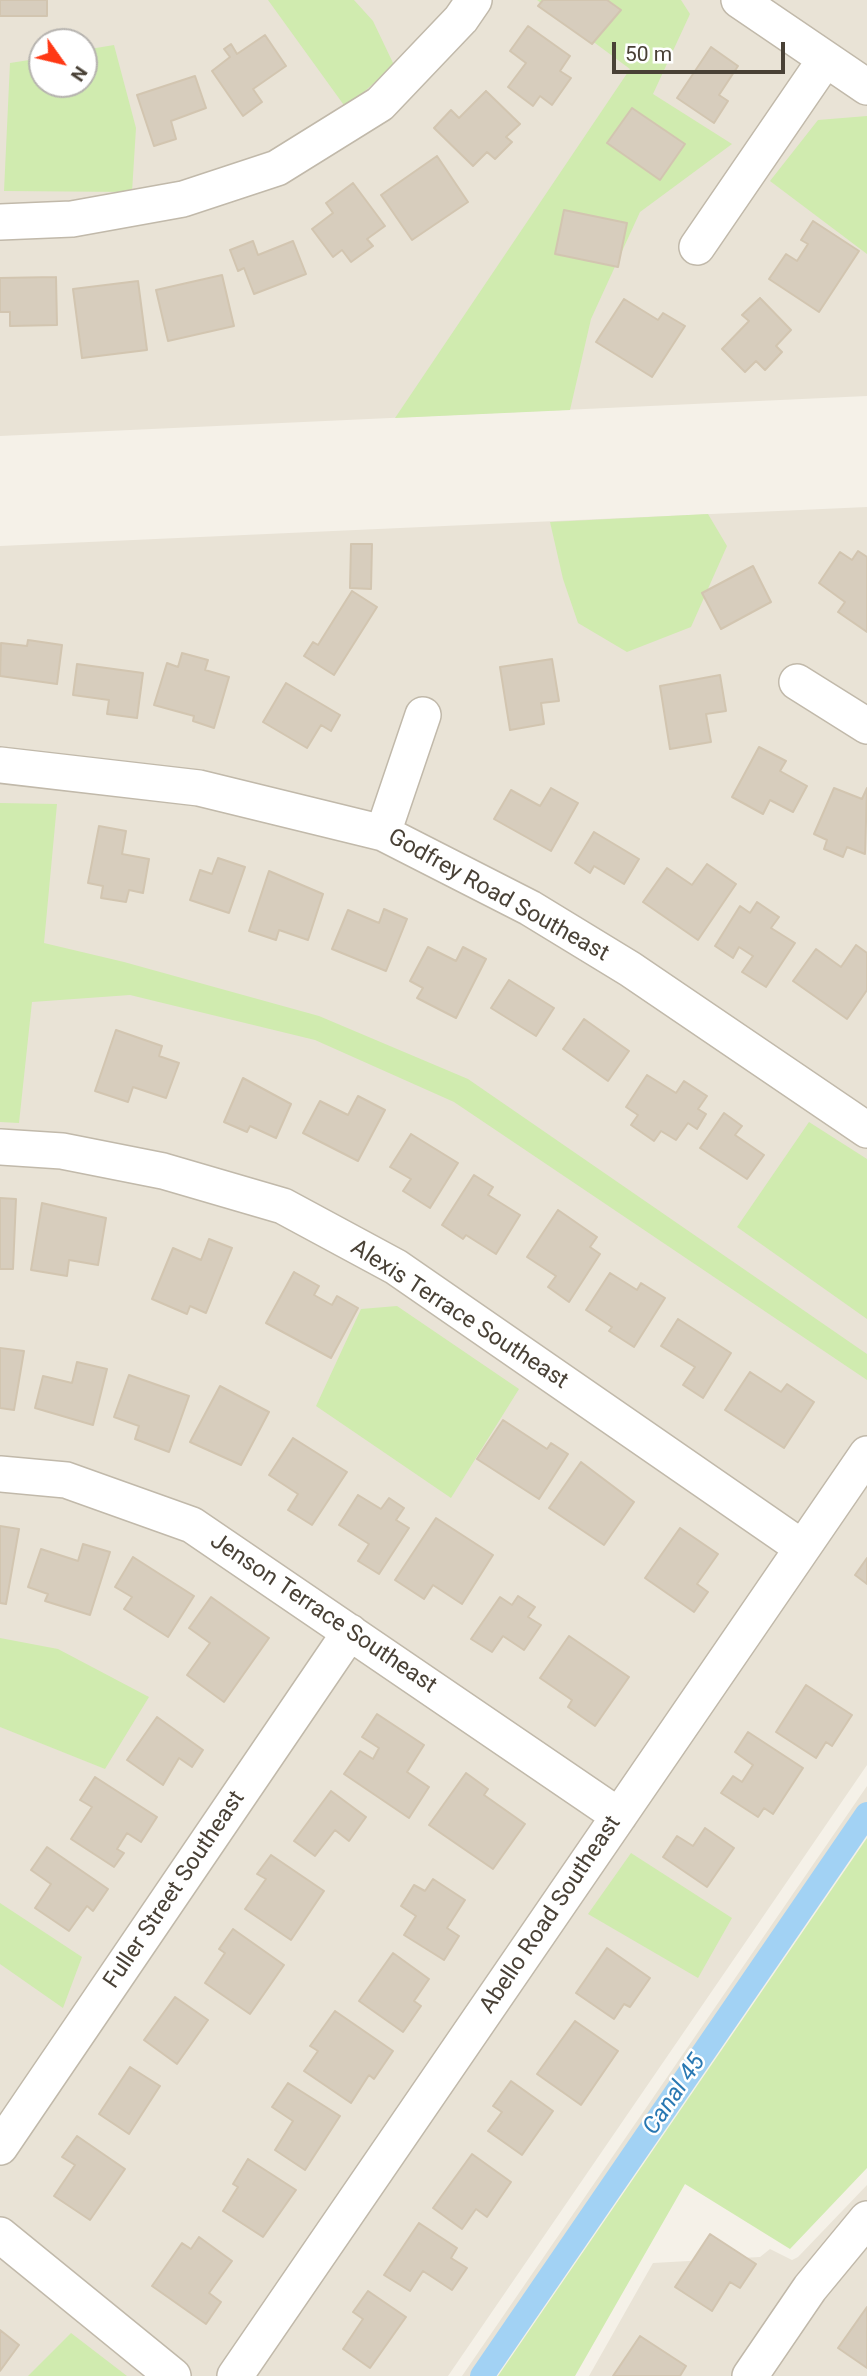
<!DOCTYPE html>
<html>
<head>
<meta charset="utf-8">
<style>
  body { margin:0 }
  #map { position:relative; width:867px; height:2376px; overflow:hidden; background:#f5f1e8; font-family:Roboto,sans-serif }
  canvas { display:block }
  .north { position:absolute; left:28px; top:28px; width:70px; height:70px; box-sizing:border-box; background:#fff; border:2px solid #b6b3af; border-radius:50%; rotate:124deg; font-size:19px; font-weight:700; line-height:28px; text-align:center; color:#494136 }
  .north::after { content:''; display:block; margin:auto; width:24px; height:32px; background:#ff3815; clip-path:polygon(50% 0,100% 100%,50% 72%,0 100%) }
  .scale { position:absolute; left:612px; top:42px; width:173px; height:32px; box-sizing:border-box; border:4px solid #494136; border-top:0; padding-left:9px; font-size:21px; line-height:24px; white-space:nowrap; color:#494136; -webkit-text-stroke:5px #fff; paint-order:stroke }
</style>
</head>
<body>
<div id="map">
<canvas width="867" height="2376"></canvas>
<div class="north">N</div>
<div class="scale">50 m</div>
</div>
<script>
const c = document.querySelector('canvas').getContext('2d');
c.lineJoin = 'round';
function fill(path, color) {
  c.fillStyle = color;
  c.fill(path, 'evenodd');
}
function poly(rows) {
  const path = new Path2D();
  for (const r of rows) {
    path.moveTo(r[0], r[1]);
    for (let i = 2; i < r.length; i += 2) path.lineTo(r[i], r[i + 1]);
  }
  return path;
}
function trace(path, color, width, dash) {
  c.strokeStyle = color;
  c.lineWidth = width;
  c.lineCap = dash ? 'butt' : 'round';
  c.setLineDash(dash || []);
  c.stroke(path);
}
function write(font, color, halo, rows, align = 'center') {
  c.font = font + ' Roboto,sans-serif';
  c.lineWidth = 5;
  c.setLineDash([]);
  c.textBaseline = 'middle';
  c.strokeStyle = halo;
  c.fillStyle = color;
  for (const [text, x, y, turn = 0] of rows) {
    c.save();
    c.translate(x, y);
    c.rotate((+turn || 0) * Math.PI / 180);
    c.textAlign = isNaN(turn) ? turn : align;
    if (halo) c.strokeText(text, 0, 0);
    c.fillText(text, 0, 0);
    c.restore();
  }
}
fill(poly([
  [0,0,867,0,867,396,0,436],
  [42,42,84,42,84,84,42,84],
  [867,507,867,1765,448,2376,0,2376,0,546],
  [867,1786,867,1817,720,2032,477,2376,462,2376],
  [867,2185,867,2202,849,2217,734,2376,589,2376,653,2263,760,2257,770,2249,792,2260,798,2257],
  [867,2237,867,2376,766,2376]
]), '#e9e3d6');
fill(poly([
  [268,0,354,0,373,21,394,65,346,108],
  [537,0,681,0,690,14,653,94,732,144,640,212,591,319,570,410,395,418,630,69],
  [114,45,136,128,132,192,4,191,10,63,42,58,42,84,84,84,84,50],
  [867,116,867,254,770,181,818,120],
  [708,514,727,546,691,627,627,652,578,623,563,579,550,522],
  [0,803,57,804,44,943,124,962,319,1016,468,1079,867,1354,867,1380,454,1102,315,1040,130,995,32,1002,19,1123,0,1122],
  [809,1122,867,1159,867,1319,737,1227],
  [397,1306,519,1389,451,1498,316,1406,361,1309],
  [0,1638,58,1649,149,1697,105,1769,0,1727],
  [867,1838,867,2168,790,2249,685,2184,575,2376,498,2376],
  [631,1853,732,1918,698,1978,588,1914],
  [0,1903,82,1957,63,2008,0,1964],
  [71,2333,127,2376,28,2376]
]), '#d0ebaf');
trace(poly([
  [482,2376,867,1814]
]), '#a2d2f4', 24);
const building = poly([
  [0,0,47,0,47,16,0,16,0,0],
  [543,0,607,0,621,10,592,44,538,6,543,0],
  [528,26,570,56,560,71,571,78,552,105,540,96,533,106,508,87,526,63,510,51,528,26],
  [265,35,286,66,253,89,262,102,243,116,212,71,230,57,224,49,231,44,237,54,265,35],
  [711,47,738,66,719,95,728,101,714,123,677,98,711,47],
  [195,76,206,108,171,121,176,139,154,146,137,95,195,76],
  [486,91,520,124,506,137,512,142,495,159,487,152,473,166,434,128,451,110,459,118,486,91],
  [632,108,685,144,660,180,607,143,632,108],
  [437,156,468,202,412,240,381,195,437,156],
  [353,183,385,226,367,239,373,246,351,262,342,250,333,257,312,229,333,213,326,203,353,183],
  [564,210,627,223,618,267,555,254,564,210],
  [813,221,859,251,819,312,769,279,786,254,797,261,808,244,801,240,813,221],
  [253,241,258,255,293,241,306,274,254,294,244,268,238,271,230,250,253,241],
  [222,275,234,326,168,341,156,290,222,275],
  [56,277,57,325,10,326,10,312,0,312,0,278,56,277],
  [138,281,147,350,82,358,73,289,138,281],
  [760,298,791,330,776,346,782,352,765,370,756,361,745,372,722,349,749,321,742,315,760,298],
  [624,299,658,320,663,313,685,326,652,377,596,342,624,299],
  [351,544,372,544,371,589,350,588,351,544],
  [858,551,867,557,867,632,838,612,845,602,819,583,840,552,852,560,858,551],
  [753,566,771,602,721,629,702,593,753,566],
  [352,591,377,607,334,675,304,656,313,642,318,645,352,591],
  [28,640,62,645,57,684,0,676,1,643,27,646,28,640],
  [182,653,208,660,205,670,229,677,214,728,193,721,194,716,154,705,167,663,178,667,182,653],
  [552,659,559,701,541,703,544,724,510,730,500,667,552,659],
  [77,664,143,673,137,718,107,714,109,700,73,695,77,664],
  [720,675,726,711,706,714,711,742,670,749,660,686,720,675],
  [286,683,340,715,331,731,321,725,307,748,263,722,286,683],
  [759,747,786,761,780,771,807,786,793,812,770,800,763,814,732,797,759,747],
  [551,788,578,803,551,851,494,819,511,790,540,806,551,788],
  [834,788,862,799,867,788,865,854,847,847,843,857,824,849,827,840,814,834,834,788],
  [99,826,126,831,122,854,149,859,143,893,129,890,126,902,101,898,103,886,88,883,99,826],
  [594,832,639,859,624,884,594,866,590,873,575,863,594,832],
  [218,858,245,867,229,913,190,900,200,870,212,874,218,858],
  [707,864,736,884,698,940,643,902,667,868,692,885,707,864],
  [269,871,323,894,308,940,279,930,276,940,249,931,269,871],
  [757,902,779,917,771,928,795,943,766,987,742,972,753,956,739,947,733,958,715,946,740,906,750,913,757,902],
  [384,909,407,919,386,971,332,949,348,910,379,923,384,909],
  [856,945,867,953,867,990,847,1019,793,981,816,949,841,967,856,945],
  [428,947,456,961,463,947,486,959,456,1018,417,998,423,988,410,981,428,947],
  [509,980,554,1008,536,1036,491,1008,509,980],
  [584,1019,629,1051,608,1081,563,1049,584,1019],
  [116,1030,162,1046,159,1056,179,1063,166,1098,133,1087,128,1102,95,1091,116,1030],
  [647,1075,676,1093,684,1081,707,1096,698,1109,706,1114,697,1129,688,1123,676,1140,661,1131,654,1141,631,1125,638,1115,626,1107,647,1075],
  [243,1078,291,1104,276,1138,250,1126,247,1132,224,1122,243,1078],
  [358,1096,385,1110,358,1161,303,1133,320,1101,348,1115,358,1096],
  [724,1113,742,1126,735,1135,764,1155,747,1179,700,1148,724,1113],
  [411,1134,458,1163,430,1208,403,1191,411,1179,390,1167,411,1134],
  [474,1175,493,1187,488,1195,520,1215,496,1254,466,1235,463,1239,442,1225,474,1175],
  [0,1198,16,1199,13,1269,0,1269,0,1198],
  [42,1203,106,1218,98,1265,69,1260,67,1276,31,1270,42,1203],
  [558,1210,597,1237,590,1247,600,1254,569,1302,548,1287,556,1276,527,1257,558,1210],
  [209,1239,232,1248,206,1313,190,1306,187,1314,152,1299,173,1248,201,1260,209,1239],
  [294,1272,319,1286,314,1295,332,1305,337,1296,358,1308,331,1358,266,1323,294,1272],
  [610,1273,637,1290,641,1283,665,1298,634,1347,609,1331,612,1327,586,1310,610,1273],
  [678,1319,731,1353,703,1398,683,1385,695,1367,661,1346,678,1319],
  [0,1348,24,1351,14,1410,0,1408,0,1348],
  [77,1362,107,1369,93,1425,35,1408,43,1376,72,1383,77,1362],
  [750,1372,781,1392,787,1384,814,1402,784,1448,725,1410,750,1372],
  [129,1375,189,1396,169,1452,135,1439,139,1426,114,1417,129,1375],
  [220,1386,269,1412,241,1465,190,1442,220,1386],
  [503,1420,547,1449,551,1443,568,1454,539,1499,477,1459,503,1420],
  [293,1438,347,1472,312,1525,288,1510,298,1494,269,1475,293,1438],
  [581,1462,634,1502,604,1545,549,1508,581,1462],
  [358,1495,381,1509,389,1498,404,1508,396,1520,409,1528,379,1574,358,1561,369,1544,339,1525,358,1495],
  [436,1518,493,1555,462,1604,433,1585,424,1599,395,1580,436,1518],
  [0,1526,19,1529,6,1604,0,1603,0,1526],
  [680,1528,718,1554,697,1584,708,1592,694,1612,645,1578,680,1528],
  [83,1544,110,1552,90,1615,45,1601,48,1594,28,1587,41,1549,78,1561,83,1544],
  [133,1557,194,1596,168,1637,124,1609,132,1597,115,1587,133,1557],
  [867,1558,867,1584,855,1575,867,1558],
  [518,1596,535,1607,528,1617,541,1625,524,1650,503,1636,492,1652,471,1639,500,1597,512,1605,518,1596],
  [211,1597,269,1638,224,1702,187,1675,210,1643,189,1628,211,1597],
  [569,1636,629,1677,595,1726,568,1707,572,1700,540,1678,569,1636],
  [806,1685,852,1715,832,1746,826,1742,816,1758,776,1732,806,1685],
  [377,1714,424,1745,407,1772,429,1787,409,1818,344,1774,360,1751,373,1759,379,1748,362,1737,377,1714],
  [157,1717,203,1750,192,1767,179,1758,163,1785,127,1760,157,1717],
  [748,1732,803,1768,773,1814,764,1808,758,1817,721,1793,733,1776,742,1782,753,1765,735,1752,748,1732],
  [466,1773,488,1789,484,1795,525,1824,493,1869,429,1825,466,1773],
  [95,1777,157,1817,141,1842,127,1833,117,1849,124,1853,114,1867,71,1839,92,1807,80,1800,95,1777],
  [331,1791,366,1817,349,1841,335,1830,315,1856,294,1841,331,1791],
  [705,1828,734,1848,707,1887,663,1857,677,1836,693,1846,705,1828],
  [47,1847,108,1889,93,1911,87,1906,69,1931,35,1908,51,1884,31,1870,47,1847],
  [271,1855,324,1891,291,1940,245,1909,266,1879,257,1874,271,1855],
  [433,1879,465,1900,447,1928,459,1936,444,1960,404,1935,416,1916,401,1906,414,1885,425,1891,433,1879],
  [233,1929,284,1965,250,2014,205,1983,225,1953,219,1949,233,1929],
  [607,1948,650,1978,630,2007,624,2004,614,2019,576,1993,607,1948],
  [393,1953,429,1979,414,2001,421,2006,403,2032,359,2001,393,1953],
  [175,1997,208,2020,177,2064,144,2040,175,1997],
  [335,2011,393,2051,374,2079,369,2075,351,2103,304,2071,318,2051,310,2046,335,2011],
  [575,2021,618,2051,581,2105,537,2074,575,2021],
  [130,2067,160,2086,129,2134,99,2114,130,2067],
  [511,2081,553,2111,522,2155,488,2131,502,2112,493,2106,511,2081],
  [288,2083,340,2116,305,2170,275,2150,293,2121,272,2107,288,2083],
  [77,2136,125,2169,90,2220,54,2196,75,2165,62,2157,77,2136],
  [472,2154,511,2182,487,2217,476,2209,462,2229,433,2208,472,2154],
  [248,2159,296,2190,263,2237,223,2211,238,2187,233,2184,248,2159],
  [419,2223,457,2248,451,2258,467,2268,452,2290,423,2271,410,2291,384,2275,419,2223],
  [710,2234,756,2264,740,2288,730,2282,712,2311,675,2287,710,2234],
  [199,2237,232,2261,209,2293,221,2302,206,2324,152,2286,182,2243,191,2249,199,2237],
  [368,2291,406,2317,370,2368,343,2349,363,2319,353,2312,368,2291],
  [867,2307,867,2368,838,2348,867,2307],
  [0,2330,19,2345,0,2371,0,2330],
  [640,2336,686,2366,680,2376,613,2376,640,2336]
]);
fill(building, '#d7cdbd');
trace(building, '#d2c5b0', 2);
const minor = poly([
  [739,0,867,87],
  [0,222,72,219,183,199,277,168,380,104,461,19,474,0],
  [697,247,825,60],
  [797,682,867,726],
  [0,765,199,788,383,833,530,908,630,969,867,1130],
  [383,833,423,715],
  [0,1147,62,1151,163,1171,283,1206,396,1267,801,1547],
  [0,1474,66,1480,192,1525,619,1816],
  [0,2147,350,1632],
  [0,2235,173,2376],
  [235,2376,867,1454],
  [750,2376,810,2288,867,2219]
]);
trace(minor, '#c1b9aa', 38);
trace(minor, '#fff', 35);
write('23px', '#494136', '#fff', [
  ["Godfrey Road Southeast",498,896,29],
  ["Alexis Terrace Southeast",459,1315,33],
  ["Jenson Terrace Southeast",323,1614,34],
  ["Fuller Street Southeast",175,1890,-56],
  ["Abello Road Southeast",551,1915,-56]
]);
write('italic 24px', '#2978b2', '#fff', [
  ["Canal 45",675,2095,-56]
]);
</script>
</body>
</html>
